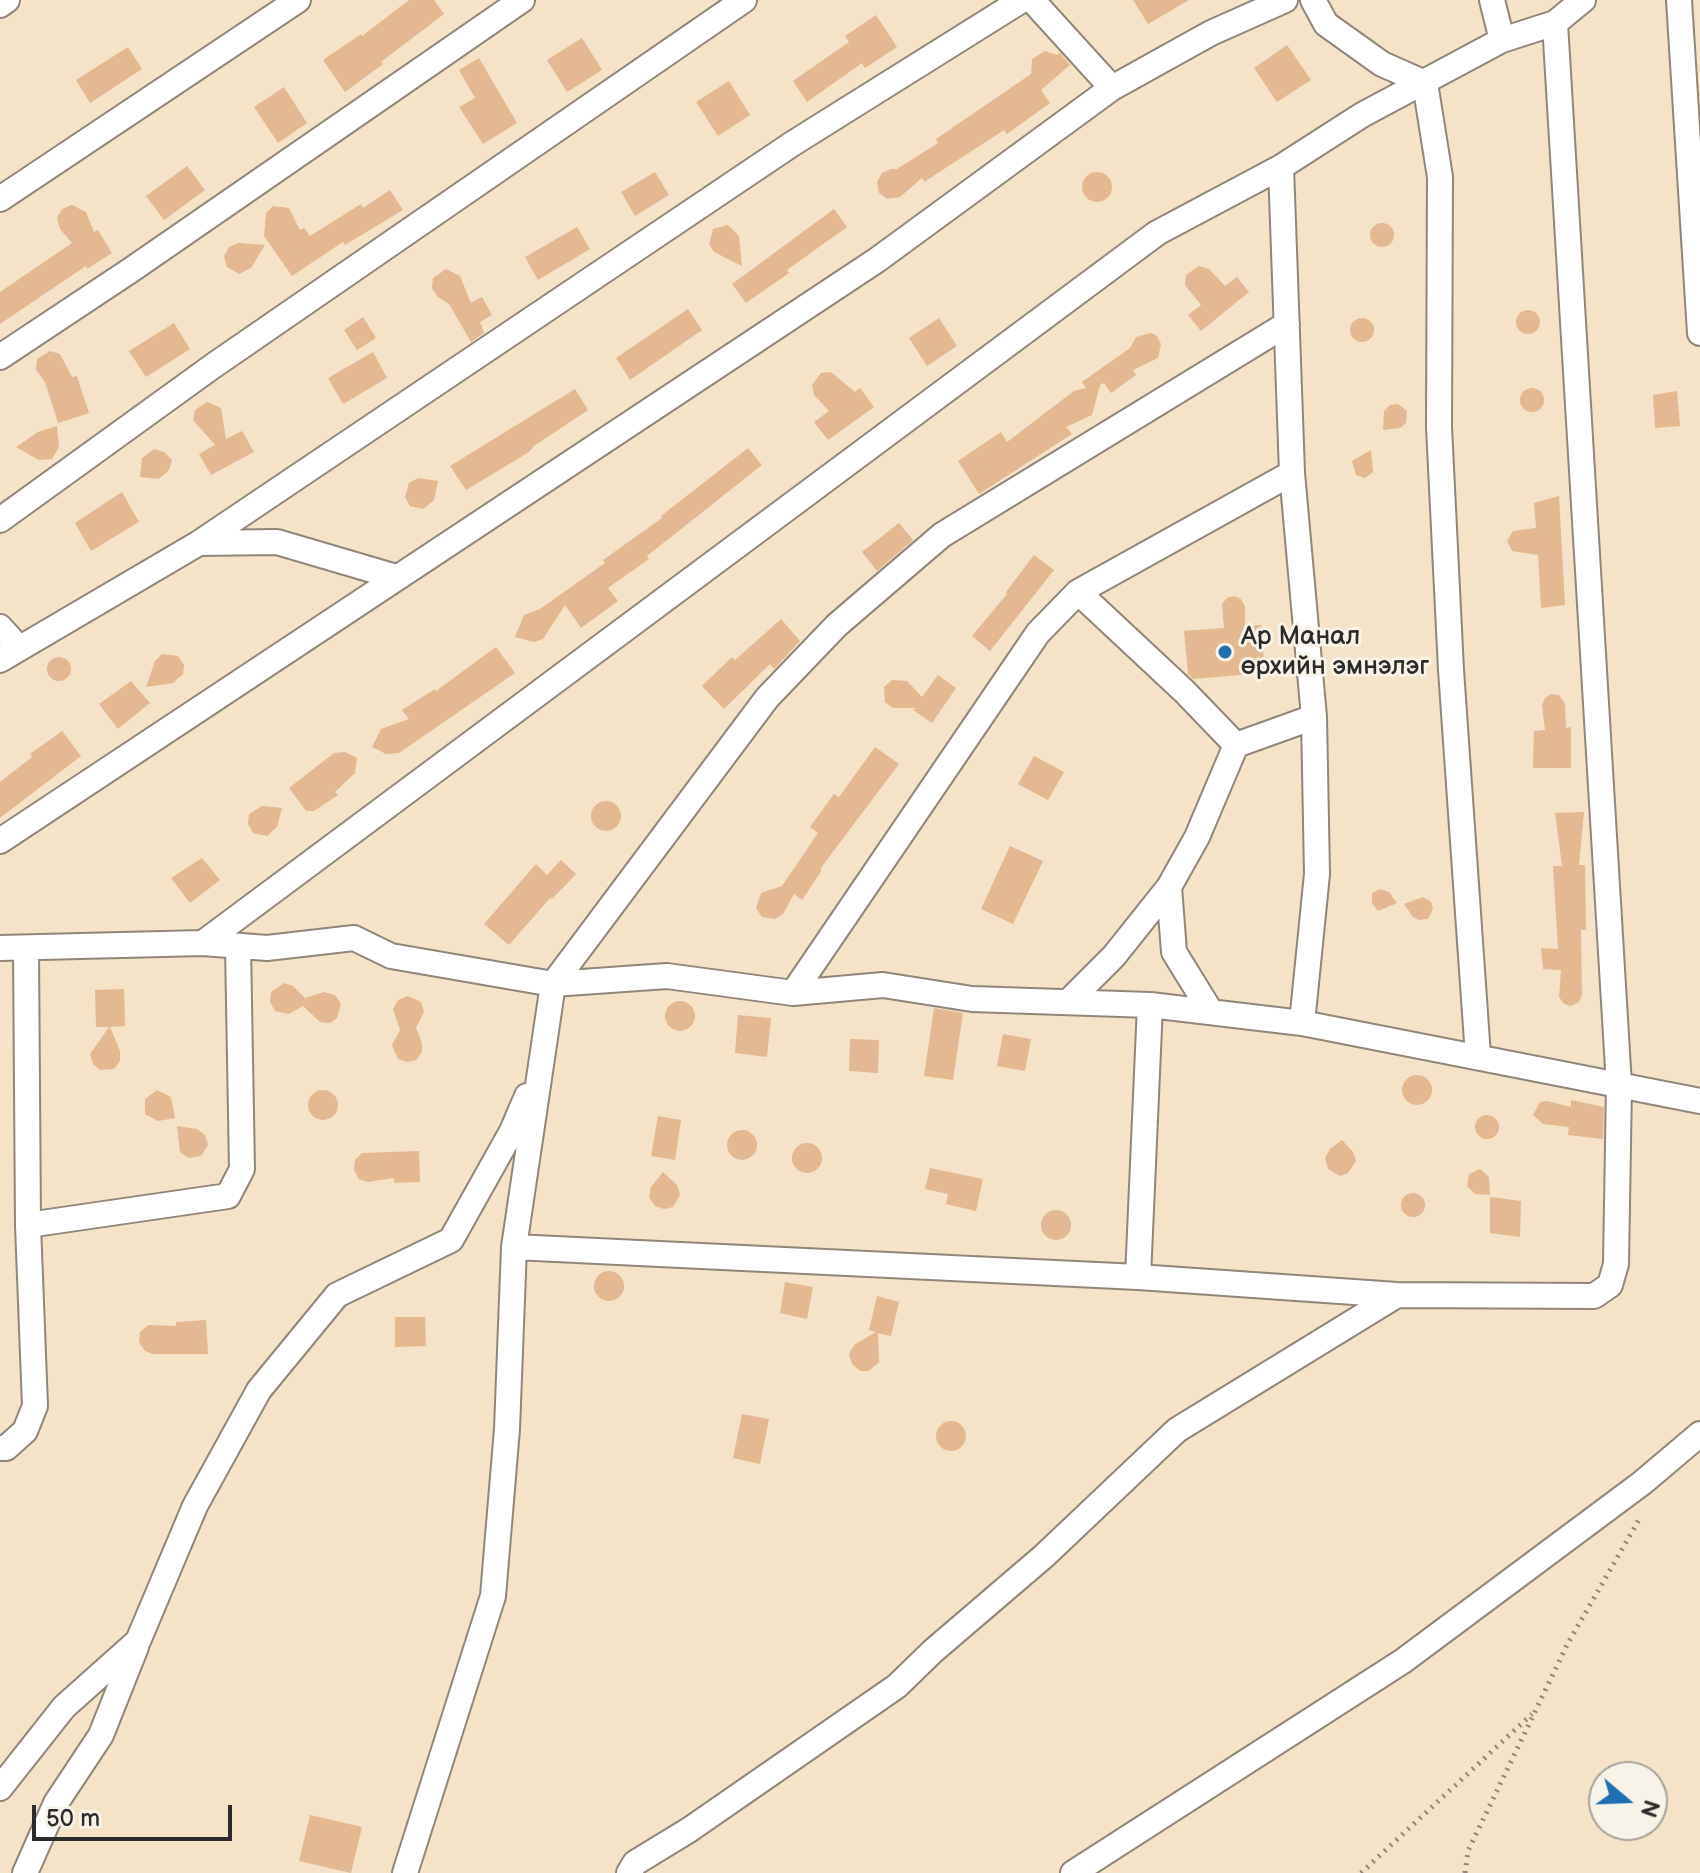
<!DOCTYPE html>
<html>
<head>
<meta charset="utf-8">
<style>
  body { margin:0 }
  #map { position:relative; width:1700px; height:1873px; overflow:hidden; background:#f4e2c9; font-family:"Balsamiq Sans",sans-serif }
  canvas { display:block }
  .north { position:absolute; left:1588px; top:1761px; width:80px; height:80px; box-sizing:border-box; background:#f7f3e8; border:2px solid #a5a39c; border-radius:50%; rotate:109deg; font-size:22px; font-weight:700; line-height:32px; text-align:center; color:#2b2b2b }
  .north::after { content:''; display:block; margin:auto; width:28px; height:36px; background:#1f6fb2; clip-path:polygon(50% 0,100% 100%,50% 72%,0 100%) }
  .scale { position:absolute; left:32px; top:1805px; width:200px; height:36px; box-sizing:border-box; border:4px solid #2b2b2b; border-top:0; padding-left:10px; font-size:24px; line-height:28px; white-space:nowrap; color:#2b2b2b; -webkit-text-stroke:6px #f7f3e8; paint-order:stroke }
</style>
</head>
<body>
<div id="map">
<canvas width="1700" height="1873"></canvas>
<div class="north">N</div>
<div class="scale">50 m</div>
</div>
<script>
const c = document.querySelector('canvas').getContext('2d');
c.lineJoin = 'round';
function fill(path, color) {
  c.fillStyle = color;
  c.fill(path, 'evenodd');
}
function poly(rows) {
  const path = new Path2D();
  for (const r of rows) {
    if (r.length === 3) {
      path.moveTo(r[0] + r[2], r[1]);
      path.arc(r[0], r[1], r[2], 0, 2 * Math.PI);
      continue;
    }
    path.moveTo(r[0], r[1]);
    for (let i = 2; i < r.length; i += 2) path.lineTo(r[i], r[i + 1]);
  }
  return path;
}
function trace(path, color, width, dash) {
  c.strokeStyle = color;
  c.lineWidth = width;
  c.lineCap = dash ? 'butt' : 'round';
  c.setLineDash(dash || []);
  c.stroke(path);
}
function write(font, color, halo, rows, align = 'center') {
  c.font = font + ' "Balsamiq Sans",sans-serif';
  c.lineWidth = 6;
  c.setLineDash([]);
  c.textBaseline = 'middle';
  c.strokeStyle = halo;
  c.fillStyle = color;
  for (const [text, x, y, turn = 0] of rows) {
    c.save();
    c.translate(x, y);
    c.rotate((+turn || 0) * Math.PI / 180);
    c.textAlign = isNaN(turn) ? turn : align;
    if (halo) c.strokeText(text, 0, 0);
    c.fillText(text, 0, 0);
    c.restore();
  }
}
fill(poly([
  [409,0,434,0,444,14,381,62,383,64,345,92,323,60,361,34,362,36],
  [1133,0,1189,0,1148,24],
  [876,15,897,47,865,68,862,63,807,102,793,81,849,42,845,36],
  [582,38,602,70,567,92,547,60],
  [1287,45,1311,80,1277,102,1254,68],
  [128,47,142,69,90,103,76,80],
  [1045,51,1057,55,1060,53,1070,65,1041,90,1050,103,1007,134,1004,130,924,182,922,178,900,197,887,199,879,193,877,182,882,173,891,169,897,169,938,143,936,139,1031,74,1032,59],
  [479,58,517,123,483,144,459,107,475,98,459,70],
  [729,81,750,115,718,136,696,102],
  [284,87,307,123,278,143,254,107],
  [187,166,205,190,164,220,146,196],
  [1097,187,15],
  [655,172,669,195,635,216,621,192],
  [390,190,403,210,345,245,343,242,292,276,264,236,266,213,273,206,289,208,300,230,304,228,310,236,361,204,363,208],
  [72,205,86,212,94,232,98,230,112,253,87,269,86,266,0,324,0,292,72,243,60,229,57,218,62,209],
  [834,209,847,227,787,270,789,273,746,303,732,284],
  [1382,235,12],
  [728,225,739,236,742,266,714,252,709,244,713,229],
  [577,227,590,249,538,280,525,257],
  [239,243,265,245,251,268,239,274,227,267,224,256,229,247],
  [1199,266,1209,269,1225,286,1237,277,1249,292,1201,331,1188,315,1201,305,1185,285,1186,275],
  [446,269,460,276,471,303,482,297,492,315,480,322,484,333,471,342,449,304,438,297,432,288,433,278],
  [688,309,702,330,630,380,616,358],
  [1528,322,12],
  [363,317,376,338,357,350,344,330],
  [1362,330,12],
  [939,318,957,346,927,366,909,338],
  [174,323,190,349,146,377,129,351],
  [1151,333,1157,336,1161,344,1158,358,1133,370,1136,375,1111,393,1104,383,1100,385,1092,415,1066,427,1072,434,979,494,958,461,1001,432,1007,442,1074,391,1086,388,1082,382,1130,348,1136,337],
  [50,351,60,354,72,377,77,376,89,413,58,423,45,382,36,370,37,359],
  [373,352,387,378,343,404,328,378],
  [831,372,855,392,860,388,874,407,828,440,814,422,829,411,814,395,812,385,821,373],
  [1532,400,12],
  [575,389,588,410,534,446,529,452,466,490,450,466],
  [1677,391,1680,426,1655,428,1653,395],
  [207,402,221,408,226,439,242,431,254,452,211,475,199,454,215,445,193,420,195,410],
  [1398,404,1407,411,1406,423,1400,428,1383,430,1384,411,1390,405],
  [57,426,59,447,52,459,39,460,16,447,38,432],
  [748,448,762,465,647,556,649,559,608,588,618,601,581,628,565,605,543,639,534,642,515,637,524,615,540,609,605,563,603,560,662,518,661,516],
  [154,449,164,452,172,460,169,470,159,479,140,477,142,458],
  [1371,450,1373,472,1365,478,1356,475,1352,461],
  [418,478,438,481,434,500,423,509,410,506,405,497,409,483],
  [122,492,139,522,91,551,75,523],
  [1559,496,1565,605,1541,608,1538,555,1512,551,1507,541,1513,531,1536,528,1534,503],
  [899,523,913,540,877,571,862,552],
  [1034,555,1054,570,990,651,972,636,1007,594,1006,592],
  [1234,596,1241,599,1245,606,1245,626,1261,625,1265,673,1193,679,1188,674,1184,631,1224,628,1222,604,1227,598],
  [781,619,800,641,774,669,770,664,724,709,702,686,732,657,735,660],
  [496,647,515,673,399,753,386,754,372,747,381,729,409,719,402,710,435,689,436,691],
  [162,654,178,656,184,665,183,674,173,683,146,687,155,661],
  [59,669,12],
  [938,675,956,688,932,723,913,710,915,708,893,708,885,702,884,687,892,680,907,681,922,697],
  [131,681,150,703,118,729,99,704],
  [1551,694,1559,695,1565,704,1566,728,1571,727,1571,768,1533,768,1534,731,1545,730,1542,705,1545,698],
  [62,731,81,756,0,818,0,782,32,757,30,754],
  [875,747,899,764,820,869,822,870,802,900,794,894,783,914,775,919,762,917,756,908,761,893,782,886,818,833,810,827,834,794,839,797],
  [345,752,357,758,355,773,335,792,338,795,314,811,306,811,289,788,334,753],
  [1034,756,1064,772,1048,800,1018,784],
  [606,816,15],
  [262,806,282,808,277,827,267,836,253,833,248,824,249,814],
  [1584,812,1579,865,1585,865,1586,930,1581,930,1582,995,1579,1002,1571,1006,1564,1004,1559,997,1561,970,1543,969,1541,948,1558,949,1553,866,1562,866,1555,813],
  [1010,846,1043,861,1013,924,981,909],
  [202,858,220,880,190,903,171,878],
  [561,860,576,874,552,899,550,898,509,945,484,924,536,864,547,875],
  [1380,889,1389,892,1397,903,1378,911,1372,903,1372,893],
  [1423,897,1431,902,1433,909,1428,919,1419,920,1413,917,1404,904],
  [284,983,293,986,305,998,324,992,335,995,341,1004,337,1018,330,1023,320,1022,303,1006,289,1014,275,1011,270,1002,271,992],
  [124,989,125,1026,110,1027,120,1051,120,1061,114,1069,100,1070,93,1064,90,1054,109,1027,96,1027,95,990],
  [408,996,421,1002,424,1012,416,1028,422,1043,422,1052,416,1060,407,1062,398,1059,392,1045,400,1030,393,1009,398,1000],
  [680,1016,15],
  [934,1008,963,1013,953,1080,924,1076],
  [738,1015,771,1018,767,1057,735,1053],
  [1003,1034,1031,1039,1025,1071,997,1066],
  [850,1039,879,1040,878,1073,849,1071],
  [1417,1090,15],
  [323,1105,15],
  [157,1090,171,1097,175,1118,158,1121,145,1114,145,1099],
  [1571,1100,1604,1107,1603,1139,1568,1135,1569,1127,1543,1124,1533,1115,1540,1102,1547,1101,1571,1107],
  [1487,1127,12],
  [658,1116,681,1120,675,1160,651,1156],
  [177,1126,197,1129,205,1135,208,1145,201,1156,188,1158,180,1152],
  [742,1145,15],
  [1342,1140,1353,1152,1356,1161,1348,1173,1340,1176,1328,1169,1325,1158,1330,1149],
  [807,1158,15],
  [419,1151,420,1182,394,1183,394,1178,368,1182,359,1179,354,1170,355,1160,362,1153],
  [930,1168,983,1179,976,1211,946,1204,948,1194,925,1189],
  [1480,1169,1489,1177,1490,1195,1475,1194,1467,1186,1469,1174],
  [663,1172,677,1185,680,1195,673,1207,664,1209,655,1206,649,1197,651,1187],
  [1413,1205,12],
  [1490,1197,1521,1201,1520,1237,1490,1233],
  [1056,1225,15],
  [609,1286,15],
  [785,1282,813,1287,807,1319,780,1313],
  [877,1296,899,1302,891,1336,878,1333,879,1362,869,1371,860,1371,852,1364,849,1354,854,1345,876,1332,869,1330],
  [395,1317,425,1317,426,1346,395,1347],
  [206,1320,208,1354,153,1354,145,1351,139,1342,140,1332,148,1325,176,1326,176,1322],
  [742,1414,769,1419,760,1464,733,1458],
  [951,1436,15],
  [310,1815,362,1827,351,1873,299,1861]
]), '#e2b990');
const minor = poly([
  [1032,0,1112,88],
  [1313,0,1326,24,1382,64,1425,83,1440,177,1439,427,1451,670,1478,1056],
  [1492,0,1502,40],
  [1679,0,1700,333],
  [0,5,7,0],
  [1281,167,1292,473,1314,717,1317,874,1302,1023],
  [0,199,298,0],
  [0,357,131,270,522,0],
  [0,520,213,366,744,0],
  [199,543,277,542,396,577],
  [1078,592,1185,692,1236,745],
  [0,627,18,647],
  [0,660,199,543,792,144,1022,0],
  [0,841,877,260,1112,88,1211,33,1285,0],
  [1169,887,1174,952,1211,1012],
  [203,943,1157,233,1281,167,1362,115,1502,40,1555,23,1583,0],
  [0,948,203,943,267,948,354,938,391,956,553,984,667,976,793,993,883,985,972,999,1150,1005,1302,1023,1700,1101],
  [26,948,28,1225],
  [793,993,1038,633,1078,592,1292,473],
  [1068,1002,1114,956,1169,887,1197,837,1236,745,1314,717],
  [514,1247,1138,1277,1397,1295,1594,1296,1610,1285,1616,1264,1619,1085,1555,23],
  [1138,1277,1150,1005],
  [0,1448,6,1448,25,1431,35,1406,28,1225,228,1196,242,1169,238,946],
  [0,1788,64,1707,138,1641,195,1506,259,1390,337,1295,451,1240,512,1131,527,1096],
  [25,1873,56,1803,101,1735,136,1647],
  [405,1873,493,1596,507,1429,514,1247,553,984,767,698,837,625,942,535,1287,324],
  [629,1873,635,1863,689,1830,897,1686,933,1651,1044,1556,1177,1430,1397,1295],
  [1073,1873,1403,1661,1642,1483,1700,1434]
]);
trace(minor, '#90867a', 28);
trace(poly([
  [1361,1873,1532,1714],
  [1465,1873,1468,1851,1568,1643,1640,1518]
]), '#90867a', 5, [2, 6]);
trace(minor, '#fff', 24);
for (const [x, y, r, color] of [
  [1225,652,8,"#1f6fb2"]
]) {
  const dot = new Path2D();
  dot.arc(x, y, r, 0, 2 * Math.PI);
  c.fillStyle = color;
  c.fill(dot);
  trace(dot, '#f7f3e8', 3);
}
write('26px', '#2b2b2b', '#f7f3e8', [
  ["Ар Манал",1241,637],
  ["өрхийн эмнэлэг",1241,667]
], 'left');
</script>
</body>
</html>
